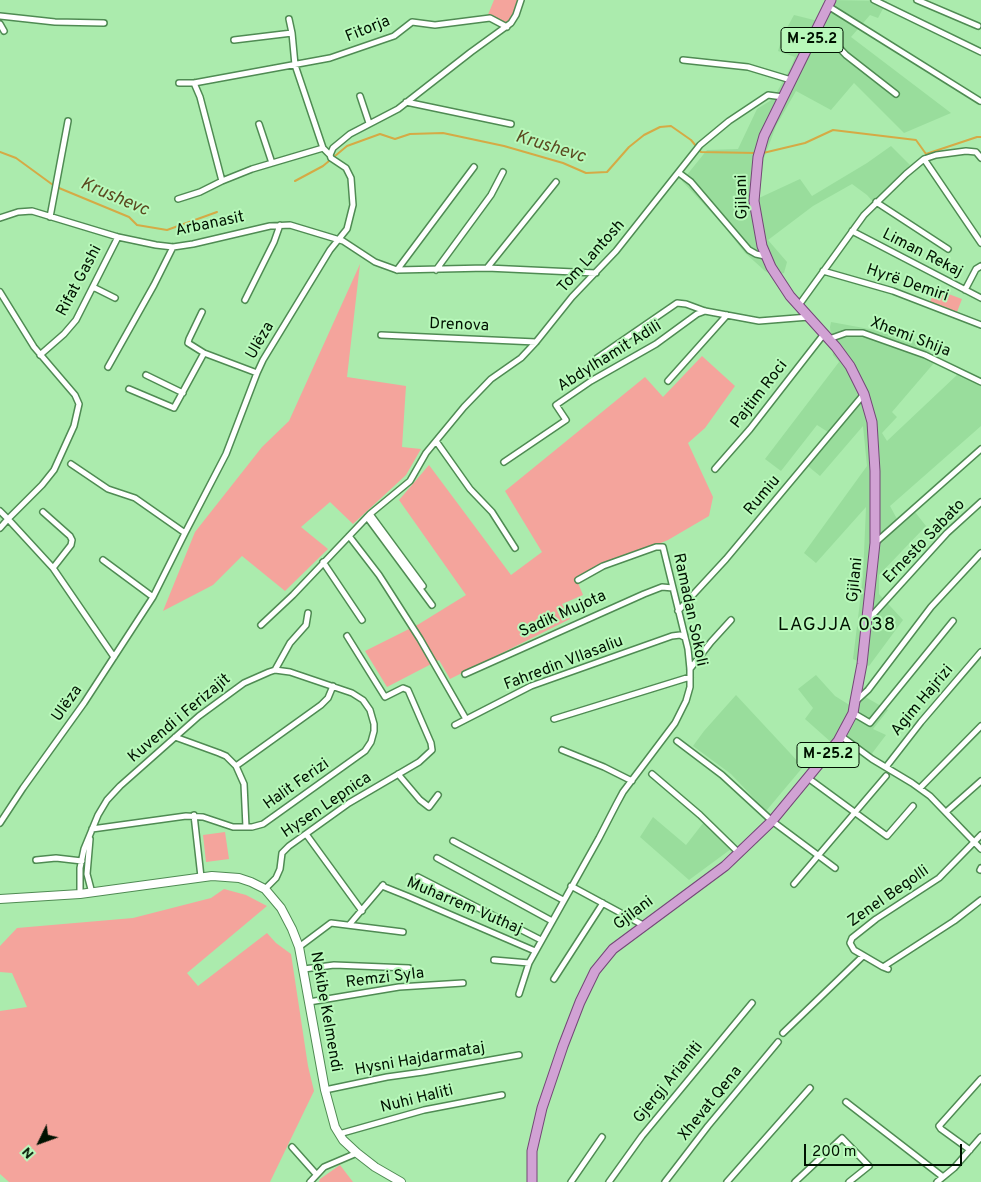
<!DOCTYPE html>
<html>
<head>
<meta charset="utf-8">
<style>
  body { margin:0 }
  #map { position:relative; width:981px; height:1182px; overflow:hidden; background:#abebad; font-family:Overpass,sans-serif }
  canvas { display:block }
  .north { position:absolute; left:15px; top:1117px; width:50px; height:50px; -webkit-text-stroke:4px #b8f8ba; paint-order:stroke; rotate:228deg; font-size:14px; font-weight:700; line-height:20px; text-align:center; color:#001201 }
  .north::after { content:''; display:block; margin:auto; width:18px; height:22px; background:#001201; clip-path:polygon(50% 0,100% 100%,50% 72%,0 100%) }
  .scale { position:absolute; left:804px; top:1144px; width:158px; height:22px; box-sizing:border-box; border:2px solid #001201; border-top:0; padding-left:6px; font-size:15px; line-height:18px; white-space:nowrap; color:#001201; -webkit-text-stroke:4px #b8f8ba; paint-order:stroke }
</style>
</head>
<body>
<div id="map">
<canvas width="981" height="1182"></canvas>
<div class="north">N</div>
<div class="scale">200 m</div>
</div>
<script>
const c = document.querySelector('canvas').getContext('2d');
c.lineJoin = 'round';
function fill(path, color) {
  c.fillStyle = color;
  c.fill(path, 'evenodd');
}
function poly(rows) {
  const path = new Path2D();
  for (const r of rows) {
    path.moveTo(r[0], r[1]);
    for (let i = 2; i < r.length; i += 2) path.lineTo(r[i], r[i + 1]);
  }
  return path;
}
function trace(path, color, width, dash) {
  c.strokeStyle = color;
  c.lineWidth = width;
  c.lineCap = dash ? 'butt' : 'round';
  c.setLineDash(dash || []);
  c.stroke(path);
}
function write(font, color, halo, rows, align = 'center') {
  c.font = font + ' Overpass,sans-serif';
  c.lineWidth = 4;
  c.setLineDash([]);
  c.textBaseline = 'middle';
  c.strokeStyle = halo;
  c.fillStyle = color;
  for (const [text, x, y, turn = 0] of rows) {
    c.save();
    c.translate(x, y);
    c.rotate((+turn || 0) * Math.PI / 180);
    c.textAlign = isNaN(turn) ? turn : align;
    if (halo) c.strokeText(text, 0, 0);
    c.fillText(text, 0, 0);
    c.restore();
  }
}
fill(poly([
  [828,0,887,1,878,18,870,15,851,37,951,113,904,133,854,83,831,110,796,91,776,126,764,158,759,198,800,179,812,196,867,163,891,146,910,165,901,176,874,203,867,195,852,184,813,206,768,240,787,262,784,273,774,276,765,271,744,252,724,226,682,181,707,150,738,149,757,109,773,99,791,67,795,57,778,51,783,35,794,15,818,21],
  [831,322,891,333,927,343,934,363,892,412,897,417,882,433,887,441,958,374,981,385,981,426,890,506,897,519,911,507,926,526,879,575,879,594,903,620,869,666,853,659,863,577,866,507,816,563,804,553,867,466,863,426,820,476,803,462,828,432,817,425,781,471,765,459,839,362,833,355,830,327],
  [816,675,835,696,851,706,855,691,888,710,873,729,886,735,867,760,855,750,841,751,805,719,813,708,798,689],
  [736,695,803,767,766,811,731,774,693,746,704,731],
  [653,817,686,845,704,822,731,849,689,880,640,837]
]), '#99dd9c');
fill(poly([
  [494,0,520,0,511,22,504,23,497,18,487,17],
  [360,264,347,377,406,386,402,447,421,449,406,475,353,524,330,502,301,527,328,549,285,591,242,556,213,585,163,611,195,532,262,447,289,421],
  [935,289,962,299,957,312,930,302],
  [702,356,735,386,705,428,688,443,713,497,709,516,668,540,576,578,583,595,562,604,570,619,450,679,439,660,387,687,365,651,419,624,466,595,399,500,429,465,511,575,542,552,505,491,645,377,663,397],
  [225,832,229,859,206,862,203,835],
  [224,889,246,895,267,906,187,973,198,986,267,933,276,943,291,954,308,1066,314,1091,270,1182,9,1182,0,1174,0,1011,27,1007,12,973,0,972,0,946,17,928,133,918,211,898],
  [340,1165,353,1182,319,1182,320,1179]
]), '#f4a49c');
trace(poly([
  [0,152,16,158,53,185],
  [763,153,805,143,833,130,916,140,926,154,977,137,981,137],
  [295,181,323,166,347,146,380,134,395,139,410,134,443,133,504,146,563,163,586,173,607,172,629,147,644,135,660,127,671,126,691,140,701,152,756,153],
  [59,188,129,217,137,225,167,230,217,212]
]), '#d5aa45', 2);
const street = poly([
  [874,0,981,52],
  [917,0,978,26],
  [828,6,980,101],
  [0,16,55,22,104,23],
  [289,19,292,33,295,65,323,148,330,155],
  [0,24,4,31],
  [816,31,828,36,846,55,896,94],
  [234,40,292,33],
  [683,60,748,67,791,80],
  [179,83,194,83,330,58,394,36,412,22,435,25,490,18,507,27],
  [194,83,200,97,222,181,252,169,323,148],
  [360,96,369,123],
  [406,102,511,124],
  [259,124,272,163],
  [924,159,981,243],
  [679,173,691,182,749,250,756,254,765,256],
  [178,199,200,192,222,181],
  [876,202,948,249],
  [50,217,68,121],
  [0,218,18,212,32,211,118,237,156,245,173,247,193,244,270,226,290,225,343,241,375,262,397,270,487,268,596,273],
  [852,231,981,298],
  [487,268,556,182],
  [397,270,474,167],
  [436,270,491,195,503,172],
  [823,271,893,291,981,325],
  [93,287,115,298],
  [965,290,976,269,981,266],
  [0,292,34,347,75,395,79,404,74,426,54,470,42,485,8,519,53,568,114,657],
  [245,300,274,242,280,225],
  [799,305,864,215,906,174,924,159,936,155,966,151,976,152,981,158],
  [202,312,189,339,188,343,204,353],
  [381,335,536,342],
  [829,339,846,333,863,333,925,355,981,382],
  [40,355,64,334,76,320,118,237],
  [597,358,677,303,686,304,705,311,759,321,809,317],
  [108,367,154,285,173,247],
  [146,375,183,393],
  [668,381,727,315],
  [129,389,174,408,204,353,257,373],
  [436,441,470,489,492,512,515,548],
  [504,462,566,420,556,405,591,381,656,344,697,314,705,311],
  [71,464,108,489,135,498,185,533],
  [715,469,750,429,824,334],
  [0,511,8,519,0,528],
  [43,512,70,536,72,540,71,545,53,568],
  [370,514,423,586],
  [367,517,432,605],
  [349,536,379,575,420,639,466,719],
  [875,543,981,449],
  [103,560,153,597],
  [323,562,362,620],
  [678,611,726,559,864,394],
  [868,620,947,533,981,502],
  [261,625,293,595,370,514,410,481,426,453,464,407,491,379,521,358,536,342,572,297,616,251,700,145,729,121,768,95,783,97],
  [690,669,711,642,731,620],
  [275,670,290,643,306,625,308,613],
  [465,674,644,594,662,587,673,588],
  [856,701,868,690,931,607,981,553],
  [853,713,870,723,953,621],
  [554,719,690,677],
  [455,725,531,686,672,636,680,635,684,637],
  [841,736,872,759,912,783,930,796,981,849],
  [175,737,219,753,226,756,236,766,244,784,246,827],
  [677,741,722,775,772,821,835,868],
  [562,750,604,767,632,781],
  [236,766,321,705,328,698,333,686],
  [886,767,921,722,981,652],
  [398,774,420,800,429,807,438,795],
  [652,774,700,815,739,853],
  [808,778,887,836,913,806],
  [920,788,981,726],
  [946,812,981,781],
  [194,815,201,877],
  [0,823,23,788,84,703,153,597,185,533,226,454,257,373,263,360,330,250,347,229,353,205,351,178,346,168,331,158,330,155,333,148,350,134,398,109,471,52,511,23,516,15,521,0],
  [306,834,362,911],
  [90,839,87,874,92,893],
  [453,841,563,900],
  [437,858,552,921],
  [36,860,56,858,82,861],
  [980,870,981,868],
  [418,877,541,940],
  [794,884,886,776],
  [382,886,407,896,535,951],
  [571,886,643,925],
  [265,889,276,878,280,869,282,853,289,846,349,803,419,762,432,750,431,743,408,690,403,688,385,697,347,636],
  [80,894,80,868,84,849,98,815,107,800,120,786,199,716,244,683,269,672,275,670,290,672,352,693,363,700,370,710,374,724,374,731,371,742,365,751,263,824,252,827,233,827,203,817,186,816,92,829],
  [349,925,383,885],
  [299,947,331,923,403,932],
  [494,960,529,963],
  [883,967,854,950,850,943,852,938,876,919,939,878,981,835],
  [304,969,334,965,409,968],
  [888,969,883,967,954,921,981,900],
  [554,979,603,903],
  [519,994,529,963,599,838,616,805,623,792,675,723,686,701,690,687,690,669,688,649,663,547,656,547,603,566,578,580],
  [309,1002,399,987,463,983],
  [783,1033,863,956],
  [325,1090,387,1077,423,1072,519,1055],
  [846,1102,943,1177],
  [339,1134,424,1110,502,1095],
  [292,1147,316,1174],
  [970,1150,941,1129,939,1126,981,1079],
  [310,1182,324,1167,357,1153],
  [571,1182,602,1137],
  [609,1182,642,1136,752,1003],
  [665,1182,708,1126,778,1042],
  [727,1182,810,1088],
  [795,1182,842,1138,869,1166,849,1182],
  [937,1182,954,1168,981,1137]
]);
const secondary = poly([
  [0,899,80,894,212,876,239,878,251,882,265,889,281,908,292,929,299,947,325,1090,335,1127,343,1140,357,1153,375,1167,401,1182]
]);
const primary = poly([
  [532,1182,532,1151,542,1108,563,1046,580,1002,595,971,613,949,725,866,772,821,838,741,853,713,855,701,862,664,875,543,875,471,872,422,864,394,850,366,836,347,790,296,771,267,762,246,754,201,758,157,764,136,831,0]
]);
trace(street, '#4f8b53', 8);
trace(secondary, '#4f8b53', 10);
trace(primary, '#744777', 11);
trace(street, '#fff', 5);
trace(secondary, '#fff', 8);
trace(primary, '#d1a2d4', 9);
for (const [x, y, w] of [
  [812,40,62],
  [828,755,62]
]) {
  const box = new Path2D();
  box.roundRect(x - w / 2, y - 12.5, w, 25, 4);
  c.fillStyle = '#b8f8ba';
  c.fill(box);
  trace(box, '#001201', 1);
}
write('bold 15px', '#001201', null, [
  ["M-25.2",812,40],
  ["M-25.2",828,755]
]);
write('16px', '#001201', '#b8f8ba', [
  ["Fitorja",368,30,-22],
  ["Gjilani",743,197,-91],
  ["Arbanasit",210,225,-12],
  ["Liman Rekaj",922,254,27],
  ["Tom Lantosh",592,257,-48],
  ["Rifat Gashi",80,281,-62],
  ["Hyrë Demiri",907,284,19],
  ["Drenova",459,326,2],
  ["Xhemi Shija",910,338,21],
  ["Ulëza",261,341,-60],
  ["Abdylhamit Adili",610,357,-32],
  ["Pajtim Roci",760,395,-52],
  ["Rumiu",763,496,-50],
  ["Ernesto Sabato",925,542,-46],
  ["Gjilani",856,580,-84],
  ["Ramadan Sokoli",689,610,78],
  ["Sadik Mujota",563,615,-24],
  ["Fahredin Vllasaliu",564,664,-21],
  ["Agim Hajrizi",923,701,-50],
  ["Ulëza",68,704,-55],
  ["Kuvendi i Ferizajit",180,719,-40],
  ["Halit Ferizi",297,785,-35],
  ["Hysen Lepnica",327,806,-34],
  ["Zenel Begolli",889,897,-35],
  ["Muharrem Vuthaj",464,907,23],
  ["Gjilani",634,914,-37],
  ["Remzi Syla",385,979,-7],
  ["Nekibe Kelmendi",325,1012,80],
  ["Hysni Hajdarmataj",420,1060,-10],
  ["Gjergj Arianiti",669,1083,-51],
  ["Nuhi Haliti",417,1100,-14],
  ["Xhevat Qena",711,1104,-51]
]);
write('italic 18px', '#5b4920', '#b8f8ba', [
  ["Krushevc",550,148,17],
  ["Krushevc",114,198,23]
]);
c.letterSpacing = '1px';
write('19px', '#001201', '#b8f8ba', [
  ["LAGJJA 038",837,626]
]);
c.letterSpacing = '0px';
</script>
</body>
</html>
